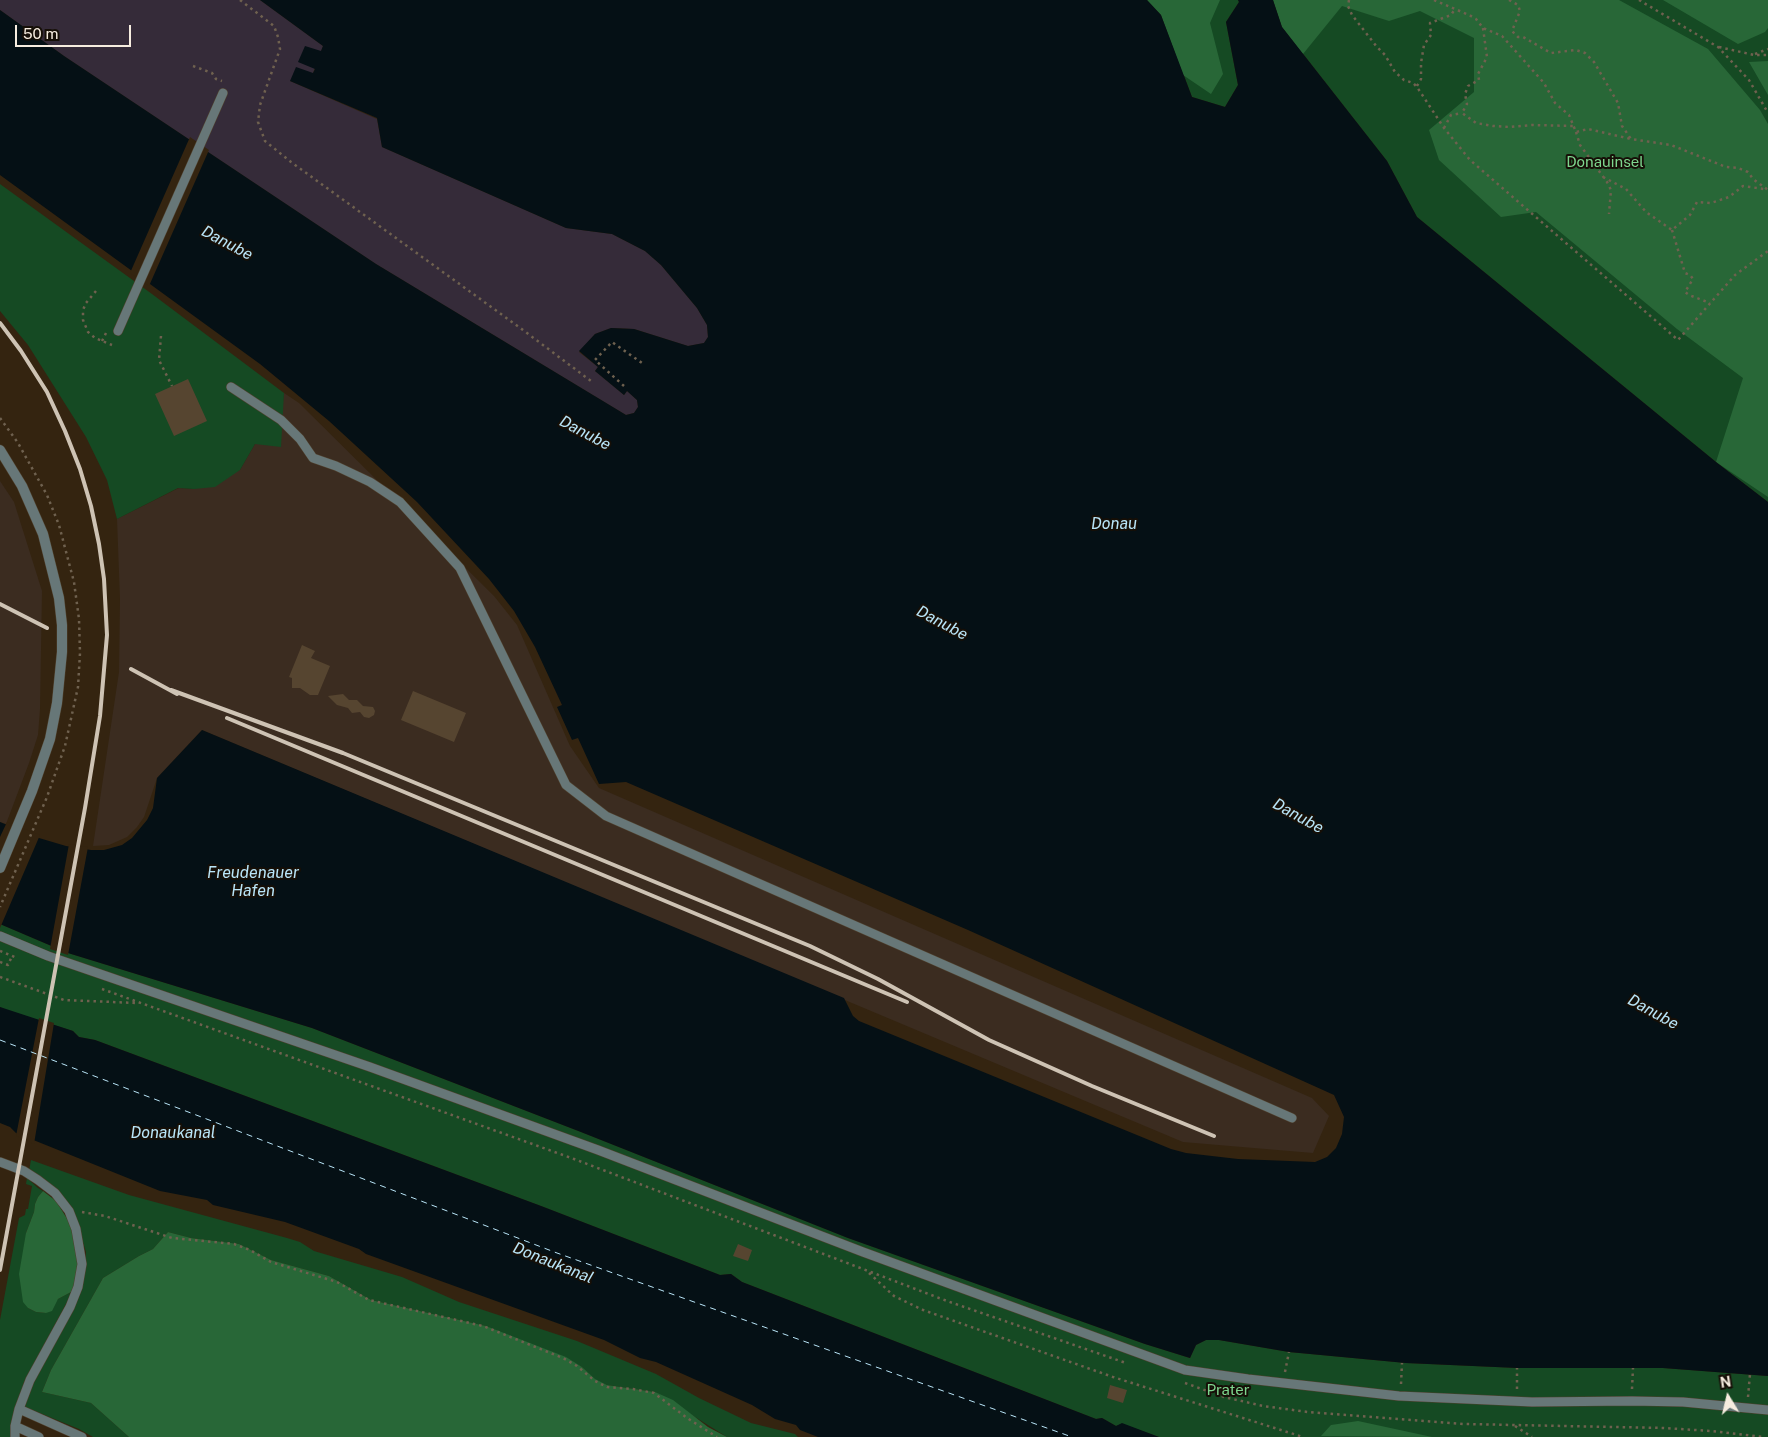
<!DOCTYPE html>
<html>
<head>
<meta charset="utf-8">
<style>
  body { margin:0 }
  #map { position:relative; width:1768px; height:1437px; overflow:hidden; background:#342410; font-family:"Public Sans",sans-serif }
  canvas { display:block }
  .north { position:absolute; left:1703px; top:1372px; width:50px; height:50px; -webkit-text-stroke:4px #160f07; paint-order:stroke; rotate:351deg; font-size:14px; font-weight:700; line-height:20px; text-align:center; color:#f7ede0 }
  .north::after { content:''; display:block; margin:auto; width:18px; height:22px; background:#f7ede0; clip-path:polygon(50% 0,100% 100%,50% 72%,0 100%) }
  .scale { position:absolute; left:15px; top:25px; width:116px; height:22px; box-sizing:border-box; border:2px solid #f7ede0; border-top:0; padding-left:6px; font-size:15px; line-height:18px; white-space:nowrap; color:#f7ede0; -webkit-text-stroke:4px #160f07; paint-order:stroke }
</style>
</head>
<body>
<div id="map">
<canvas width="1768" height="1437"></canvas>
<div class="north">N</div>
<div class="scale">50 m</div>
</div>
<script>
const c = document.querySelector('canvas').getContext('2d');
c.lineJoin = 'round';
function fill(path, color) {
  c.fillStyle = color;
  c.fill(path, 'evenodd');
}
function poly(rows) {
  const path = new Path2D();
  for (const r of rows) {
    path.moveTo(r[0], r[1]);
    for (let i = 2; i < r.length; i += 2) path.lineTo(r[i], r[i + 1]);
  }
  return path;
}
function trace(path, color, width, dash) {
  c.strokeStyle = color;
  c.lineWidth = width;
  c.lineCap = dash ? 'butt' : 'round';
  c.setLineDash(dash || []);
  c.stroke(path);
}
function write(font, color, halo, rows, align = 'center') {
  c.font = font + ' "Public Sans",sans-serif';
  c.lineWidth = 4;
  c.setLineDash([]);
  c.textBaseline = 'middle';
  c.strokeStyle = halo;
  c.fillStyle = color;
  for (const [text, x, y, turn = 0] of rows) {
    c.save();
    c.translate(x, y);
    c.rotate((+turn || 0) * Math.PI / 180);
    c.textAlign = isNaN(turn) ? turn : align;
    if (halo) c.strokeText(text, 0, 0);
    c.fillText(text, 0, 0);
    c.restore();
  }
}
fill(poly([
  [0,0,260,0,323,46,313,73,290,81,377,119,382,147,566,228,612,234,645,251,661,265,697,308,707,325,708,337,704,343,688,346,634,329,611,328,595,334,579,352,598,367,595,371,624,395,627,391,637,400,638,407,634,413,626,415,376,264,64,56,0,10]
]), '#352b39');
fill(poly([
  [284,393,299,403,494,596,517,625,570,746,599,788,1312,1098,1329,1116,1313,1153,1183,1142,202,730,157,778,144,817,137,827,127,837,109,845,93,846,119,672,120,599,117,519,179,488,194,489,240,470,255,444,281,420],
  [0,481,14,502,42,591,40,709,38,735,29,763,6,824,0,822]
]), '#3b2c20');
fill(poly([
  [1147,0,1238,0,1239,2,1226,22,1238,85,1225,107,1192,97,1161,15],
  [1273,0,1768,0,1768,502,1716,462,1417,217,1387,161,1282,27],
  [0,184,152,294,284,393,281,447,255,444,240,470,215,487,194,489,178,488,117,519,107,480,86,437,28,345,0,311],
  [0,924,68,953,312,1028,581,1132,848,1238,1145,1344,1190,1358,1196,1345,1206,1340,1219,1340,1289,1352,1406,1363,1518,1368,1663,1368,1768,1376,1768,1437,1159,1437,1122,1424,1116,1426,1102,1418,1096,1419,742,1282,731,1274,720,1275,541,1206,95,1040,79,1037,73,1031,6,1010,0,1007],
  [31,1160,129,1195,287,1238,300,1242,314,1251,402,1277,459,1302,577,1341,656,1374,699,1398,751,1423,795,1434,798,1437,727,1437,655,1392,607,1385,595,1380,582,1367,486,1326,371,1300,329,1276,271,1260,239,1244,191,1238,168,1232,153,1249,139,1256,103,1278,51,1370,42,1392,91,1403,129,1437,93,1437,79,1429,25,1407,28,1393,81,1289,85,1272,86,1252,72,1207,61,1195,29,1171],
  [27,1178,38,1188,43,1191,38,1197,35,1204,34,1212,26,1233,28,1308,36,1312,46,1313,58,1299,73,1291,24,1382,12,1421,11,1437,0,1437,0,1320,19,1218,25,1215,26,1209,28,1209,32,1186,26,1184]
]), '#154a23');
fill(poly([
  [1147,0,1220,0,1210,23,1223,74,1211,94,1183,75,1161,15],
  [1273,0,1619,0,1708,49,1760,110,1768,124,1768,497,1716,462,1743,378,1677,329,1536,212,1501,217,1439,160,1429,130,1474,92,1474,38,1420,11,1389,21,1342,6,1303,54,1282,27],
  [1663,0,1768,0,1768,28,1765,32,1738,44],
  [1768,61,1768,95,1749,62],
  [43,1191,56,1201,71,1225,77,1260,77,1275,73,1291,58,1299,52,1311,46,1313,36,1312,28,1308,23,1302,19,1274,26,1233,34,1212,35,1204,38,1197],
  [168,1232,191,1238,239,1244,271,1260,329,1276,371,1300,486,1326,566,1357,582,1367,595,1379,607,1385,655,1392,673,1400,708,1427,727,1437,129,1437,91,1403,42,1392,51,1370,103,1278,139,1256,153,1249],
  [1358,1421,1432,1437,1321,1436,1331,1425]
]), '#286737');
fill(poly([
  [260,0,1147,0,1161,15,1192,97,1225,107,1238,85,1226,22,1239,2,1238,0,1273,0,1282,27,1387,161,1417,217,1716,462,1768,502,1768,1376,1663,1368,1518,1368,1406,1363,1289,1352,1219,1340,1206,1340,1196,1345,1190,1358,1145,1344,848,1238,581,1132,312,1028,68,953,0,924,0,822,39,838,66,846,91,850,104,850,122,845,132,838,147,820,153,808,157,778,202,730,844,998,853,1016,859,1021,1171,1149,1186,1153,1238,1159,1315,1162,1327,1157,1336,1148,1342,1134,1344,1117,1334,1095,968,930,626,782,599,784,578,738,572,740,557,707,562,705,535,647,514,611,489,579,417,502,329,421,260,364,0,175,0,10,64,56,376,264,626,415,634,413,638,407,637,400,627,391,624,395,595,371,598,367,579,351,595,334,611,328,634,329,688,346,704,343,708,337,707,325,697,308,661,265,645,251,612,234,566,228,382,147,377,118,290,81,296,67,313,73,315,69,298,62,305,46,321,51,323,46],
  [0,1007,73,1031,79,1037,95,1040,541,1206,720,1275,731,1274,742,1282,1096,1419,1102,1418,1116,1426,1122,1423,1159,1437,818,1437,800,1430,796,1425,775,1419,752,1405,656,1362,640,1358,604,1340,366,1254,359,1249,285,1222,213,1205,207,1200,160,1191,16,1133,10,1127,0,1123]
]), '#051015');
fill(poly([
  [190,137,209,150,149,286,130,273],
  [7,822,40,835,0,928,0,837],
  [69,844,88,847,68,955,50,949],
  [39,1018,54,1023,34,1144,16,1136]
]), '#342410');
trace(poly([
  [0,1040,557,1253,1072,1437]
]), '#b9e5f8', 1, [6, 5]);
fill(poly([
  [188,379,207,421,174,436,155,394],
  [302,645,315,651,311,658,330,666,318,695,310,695,300,688,292,688,292,678,289,677],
  [413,691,466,713,454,742,401,720],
  [343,694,349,700,357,700,363,706,373,707,375,711,374,715,369,718,364,717,360,712,352,713,348,708,337,705,328,696],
  [738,1244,752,1250,748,1261,733,1256],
  [1110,1385,1127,1390,1123,1403,1107,1398]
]), '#564530');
const service = poly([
  [118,331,223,93],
  [231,387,281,420,300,439,313,458,336,466,370,482,400,502,460,568,566,785,606,816,1292,1118],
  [0,936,48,956,370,1067,598,1150,863,1252,1185,1370,1248,1379,1399,1396,1532,1402,1632,1401,1683,1402,1768,1410],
  [0,1162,24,1171,38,1180,55,1193,69,1211,76,1229,82,1264,78,1287,70,1307,30,1380,19,1409,15,1426,15,1437],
  [19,1409,82,1437],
  [15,1426,39,1437]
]);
const minor = poly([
  [0,450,22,486,43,534,59,598,62,625,62,652,57,703,50,739,32,791,0,868]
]);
trace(service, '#4f402d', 10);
trace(minor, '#4f402d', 11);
trace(poly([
  [240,0,274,26,278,37,280,49,260,105,258,122,265,141,291,162,523,330,591,381],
  [1349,0,1348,6,1352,15,1377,47,1385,55,1395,72,1404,80,1413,83,1417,87,1444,128,1470,160,1678,340,1735,275,1768,251],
  [1434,0,1469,15,1476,19,1483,28,1502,36,1544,83,1555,103,1569,115,1576,132,1588,129,1631,139],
  [1509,0,1518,5,1520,11,1512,31,1518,37,1523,37,1551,53,1576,50,1585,53,1594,62,1618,103,1622,126,1631,139,1671,145,1726,167,1738,168,1748,172,1753,179,1768,190],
  [1639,0,1718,47,1749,80,1768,113],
  [1483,28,1487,57,1478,74,1479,80,1468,86,1465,94,1467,104,1462,113,1476,123,1493,126,1510,127,1532,125,1575,126],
  [1719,47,1754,55,1768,55],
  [1755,54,1768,49],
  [193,66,212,73,216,79,222,81],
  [1417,86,1421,79,1421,63,1424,45,1431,35,1430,23,1451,15,1455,9],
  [1444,128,1451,115,1462,113],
  [1576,132,1580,145,1607,182,1611,190,1609,214],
  [1603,177,1626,189,1646,212,1672,230,1690,215,1697,202,1711,203,1729,197,1743,186,1764,189],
  [1672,230,1685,273,1690,275,1693,279,1685,292,1689,295,1710,303],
  [96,291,86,303,83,310,83,320,88,332,95,338,112,345],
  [161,336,159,360,172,386],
  [102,341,106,333],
  [624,386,595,360,612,342,642,363],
  [0,418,18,443,47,495,59,525,74,582,79,619,80,653,78,687,65,746,47,797,0,907],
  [0,951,17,958],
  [0,962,8,965,12,956],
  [0,977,64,1000,136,1003],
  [102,989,574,1159,947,1301,1126,1363],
  [82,1212,105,1216,172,1238,234,1244,250,1250,271,1262,337,1282,369,1300,483,1326,563,1358,577,1366,595,1381,607,1387,633,1389,654,1393,687,1418,717,1437],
  [869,1273,894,1296,923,1310,1113,1377,1303,1437],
  [1285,1372,1289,1352],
  [1185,1383,1224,1397,1263,1406,1308,1412,1464,1424,1664,1428,1711,1431,1763,1437],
  [1401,1384,1402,1363],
  [1517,1389,1517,1368],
  [1632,1389,1633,1368],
  [1748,1397,1750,1374],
  [1515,1426,1532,1437]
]), '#6f614f', 2.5, [2.5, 4]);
trace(service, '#677778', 9);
trace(minor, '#677778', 10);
trace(poly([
  [0,323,21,351,47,392,65,431,80,469,91,506,99,544,104,579,107,635,100,716,85,808,0,1270],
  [0,604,47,628],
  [131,669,177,694],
  [171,690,343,753,810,946,878,979,989,1040,1092,1086,1214,1136],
  [227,718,907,1002]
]), '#cec3b4', 4);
write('15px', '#7ed68e', '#160f07', [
  ["Donauinsel",1605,162],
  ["Prater",1228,1390]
]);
write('italic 16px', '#b9e5f8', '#160f07', [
  ["Danube",227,243,28],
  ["Danube",585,433,28],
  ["Donau",1114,524],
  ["Danube",942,623,28],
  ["Danube",1298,816,29],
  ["Freudenauer",253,873],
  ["Hafen",253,891],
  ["Danube",1653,1012,29],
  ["Donaukanal",173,1133],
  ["Donaukanal",553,1263,22]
]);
</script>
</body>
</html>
